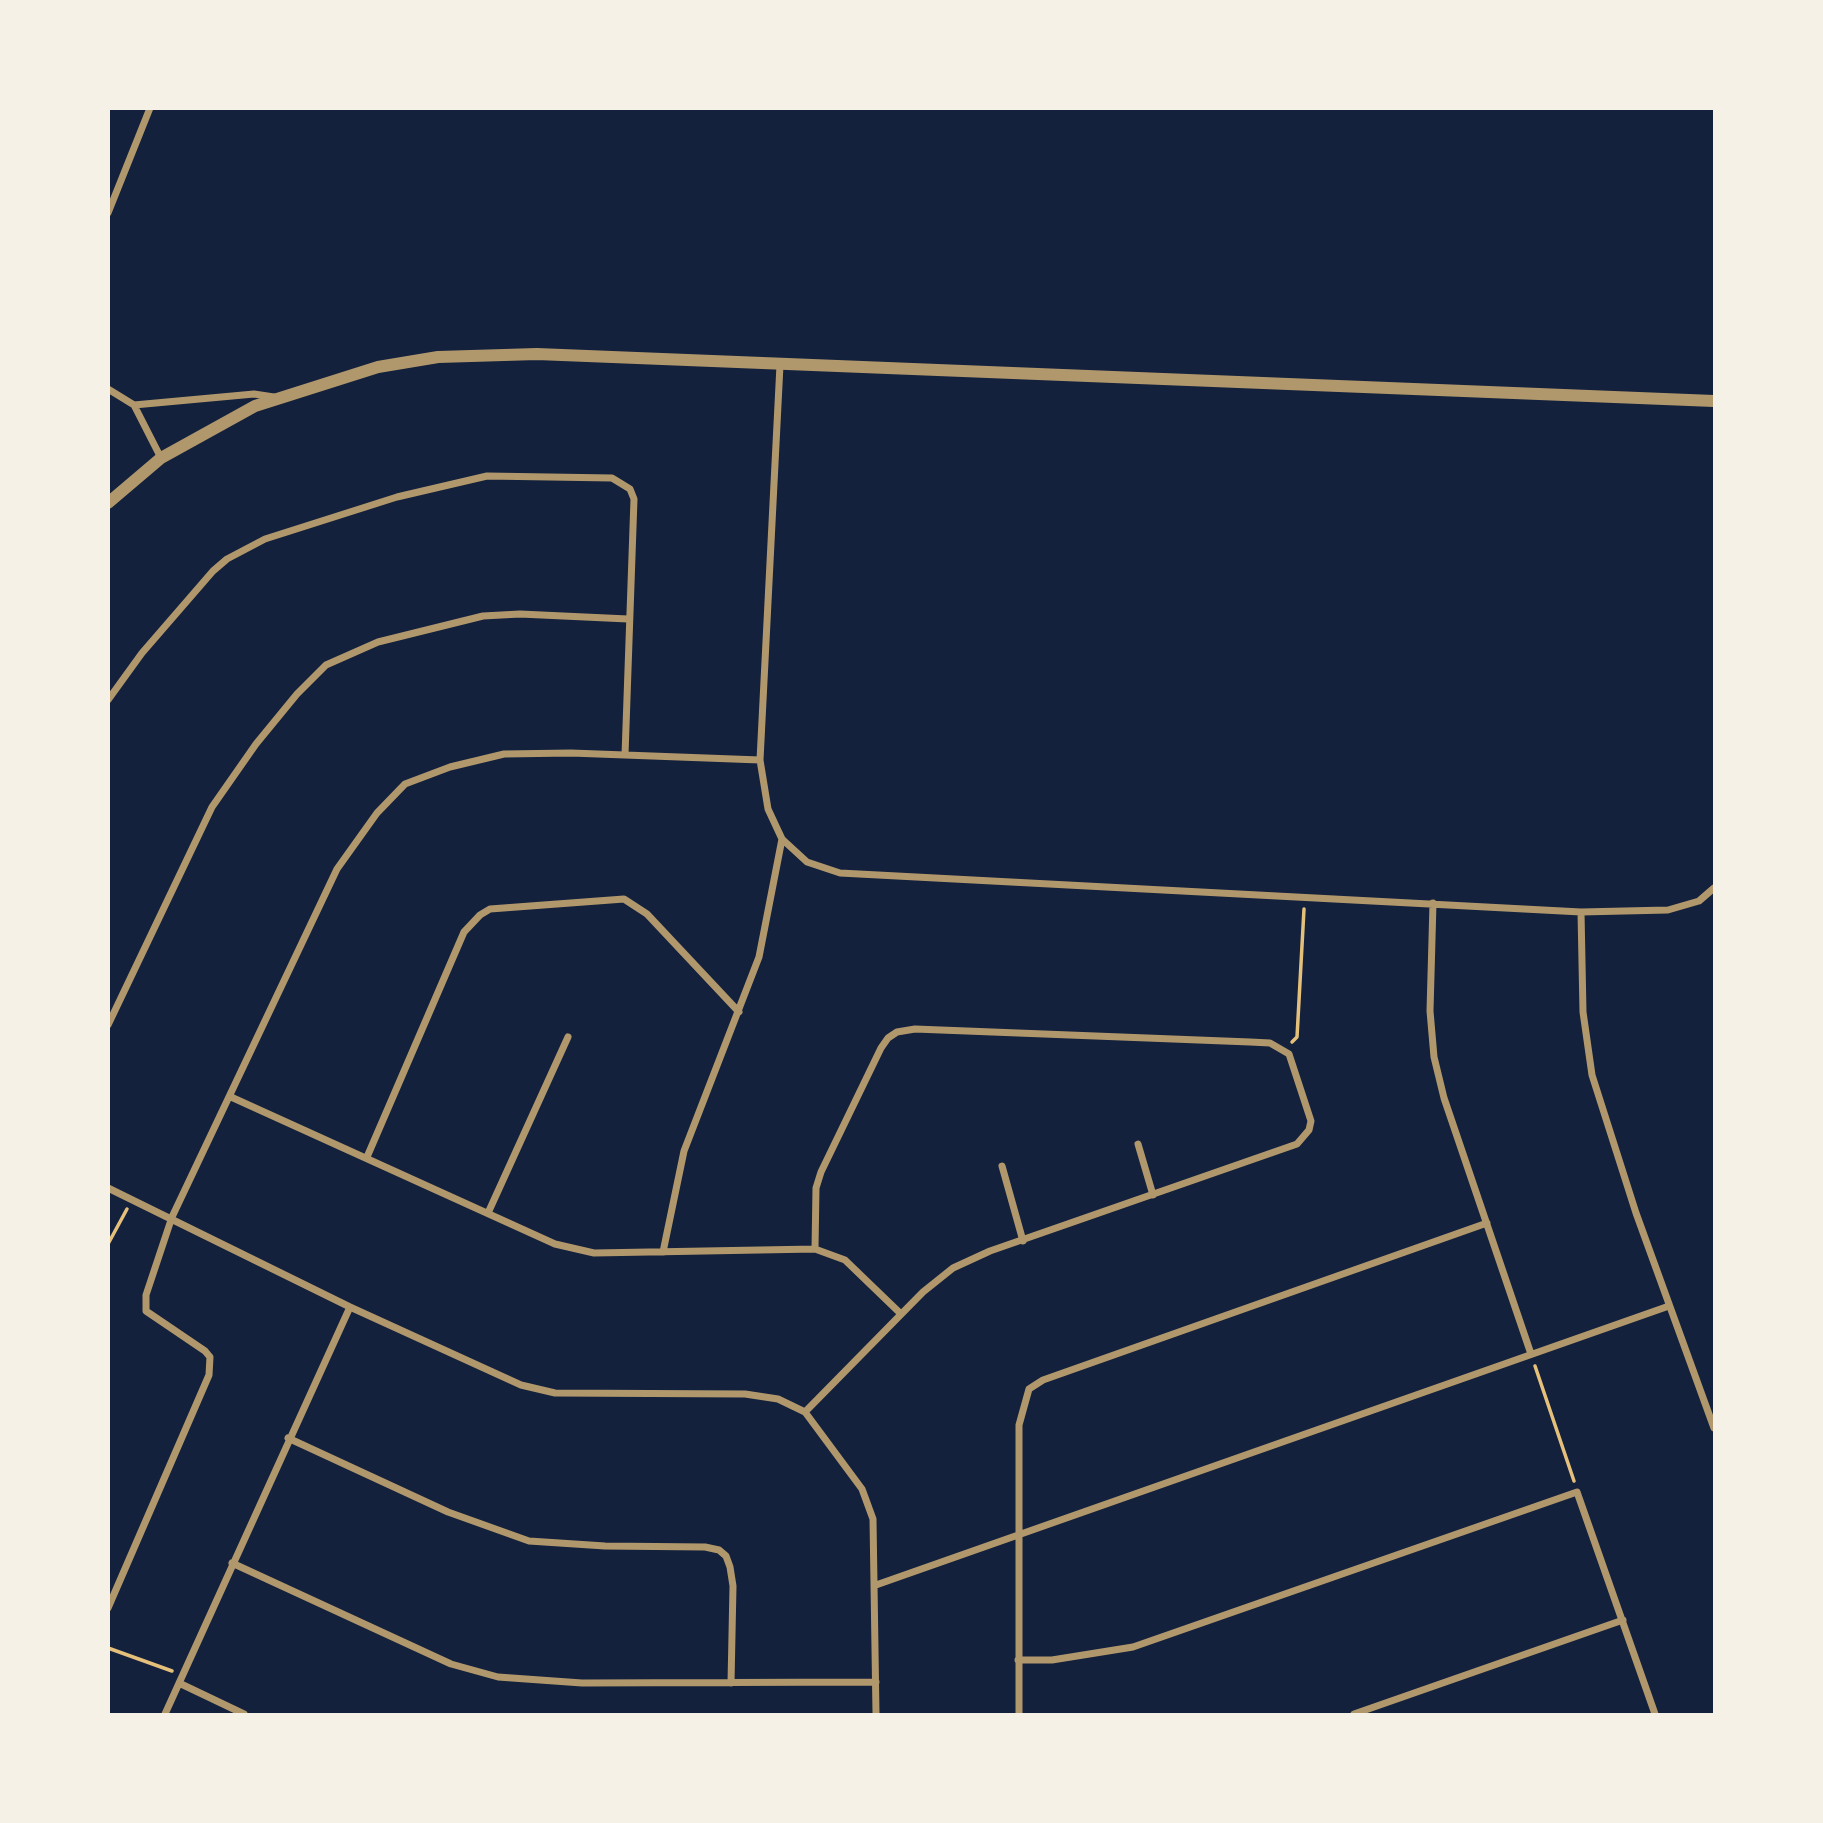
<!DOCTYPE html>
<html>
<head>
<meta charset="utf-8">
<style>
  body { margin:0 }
  #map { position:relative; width:1823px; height:1823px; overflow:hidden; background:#14213d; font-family:"Sofia Sans Condensed",sans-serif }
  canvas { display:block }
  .frame { position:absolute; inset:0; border:110px solid #f6f1e7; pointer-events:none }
</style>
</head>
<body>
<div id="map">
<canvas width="1823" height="1823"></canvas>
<div class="frame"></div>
</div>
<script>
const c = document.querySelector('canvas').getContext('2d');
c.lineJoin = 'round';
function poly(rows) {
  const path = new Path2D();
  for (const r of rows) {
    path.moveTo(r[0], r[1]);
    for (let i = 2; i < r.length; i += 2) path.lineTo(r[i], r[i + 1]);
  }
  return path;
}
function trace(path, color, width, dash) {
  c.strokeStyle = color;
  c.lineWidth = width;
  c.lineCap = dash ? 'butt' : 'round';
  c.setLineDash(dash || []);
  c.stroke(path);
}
trace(poly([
  [1292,1042,1297,1037,1304,909],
  [108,1244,127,1209],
  [1535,1366,1574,1481],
  [108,1648,172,1671]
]), '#e5c07b', 3.5);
trace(poly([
  [108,213,150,108],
  [780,365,760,760,768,809,782,839,807,862,840,873,1581,912,1668,910,1699,901,1714,888],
  [108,389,134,405,254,394,274,397],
  [134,405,161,458],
  [108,700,142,653,213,571,227,559,265,539,397,497,487,476,612,478,630,489,634,499,625,755],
  [1433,903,1430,1011,1434,1057,1444,1098,1531,1354],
  [1581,912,1583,1012,1592,1075,1636,1213,1714,1428],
  [108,1025,212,807,256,744,297,694,326,665,378,642,483,616,520,614,628,619],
  [231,1097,555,1244,594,1253,815,1249,845,1260,901,1314],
  [1138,1144,1153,1195],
  [367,1157,464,932,480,915,490,909,624,899,647,914,739,1012],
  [1002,1166,1023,1241],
  [108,1188,350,1307,521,1385,555,1393,745,1394,778,1399,805,1412,862,1489,873,1519,876,1714],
  [488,1213,568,1037],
  [663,1252,684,1151,759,957,782,839],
  [805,1412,923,1292,953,1268,990,1251,1297,1144,1309,1130,1311,1121,1289,1054,1270,1043,1250,1042,915,1029,897,1032,888,1038,881,1048,821,1172,816,1188,815,1249],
  [288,1438,448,1512,529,1541,605,1546,705,1547,719,1550,726,1556,730,1567,733,1586,731,1683],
  [232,1563,451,1664,498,1677,582,1683,876,1682],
  [876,1585,1669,1306],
  [108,1608,209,1375,210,1357,205,1351,146,1311,146,1295,172,1217,337,869,377,813,405,784,450,767,504,754,571,753,760,760],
  [1018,1660,1052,1660,1133,1647,1577,1492,1655,1714],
  [179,1683,244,1714],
  [165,1714,350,1307],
  [1019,1714,1019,1425,1029,1389,1043,1380,1487,1223],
  [1354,1714,1623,1620]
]), '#b1986c', 7);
trace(poly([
  [108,503,161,458,255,406,378,367,438,357,537,354,1714,401]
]), '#b1986c', 12);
</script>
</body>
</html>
